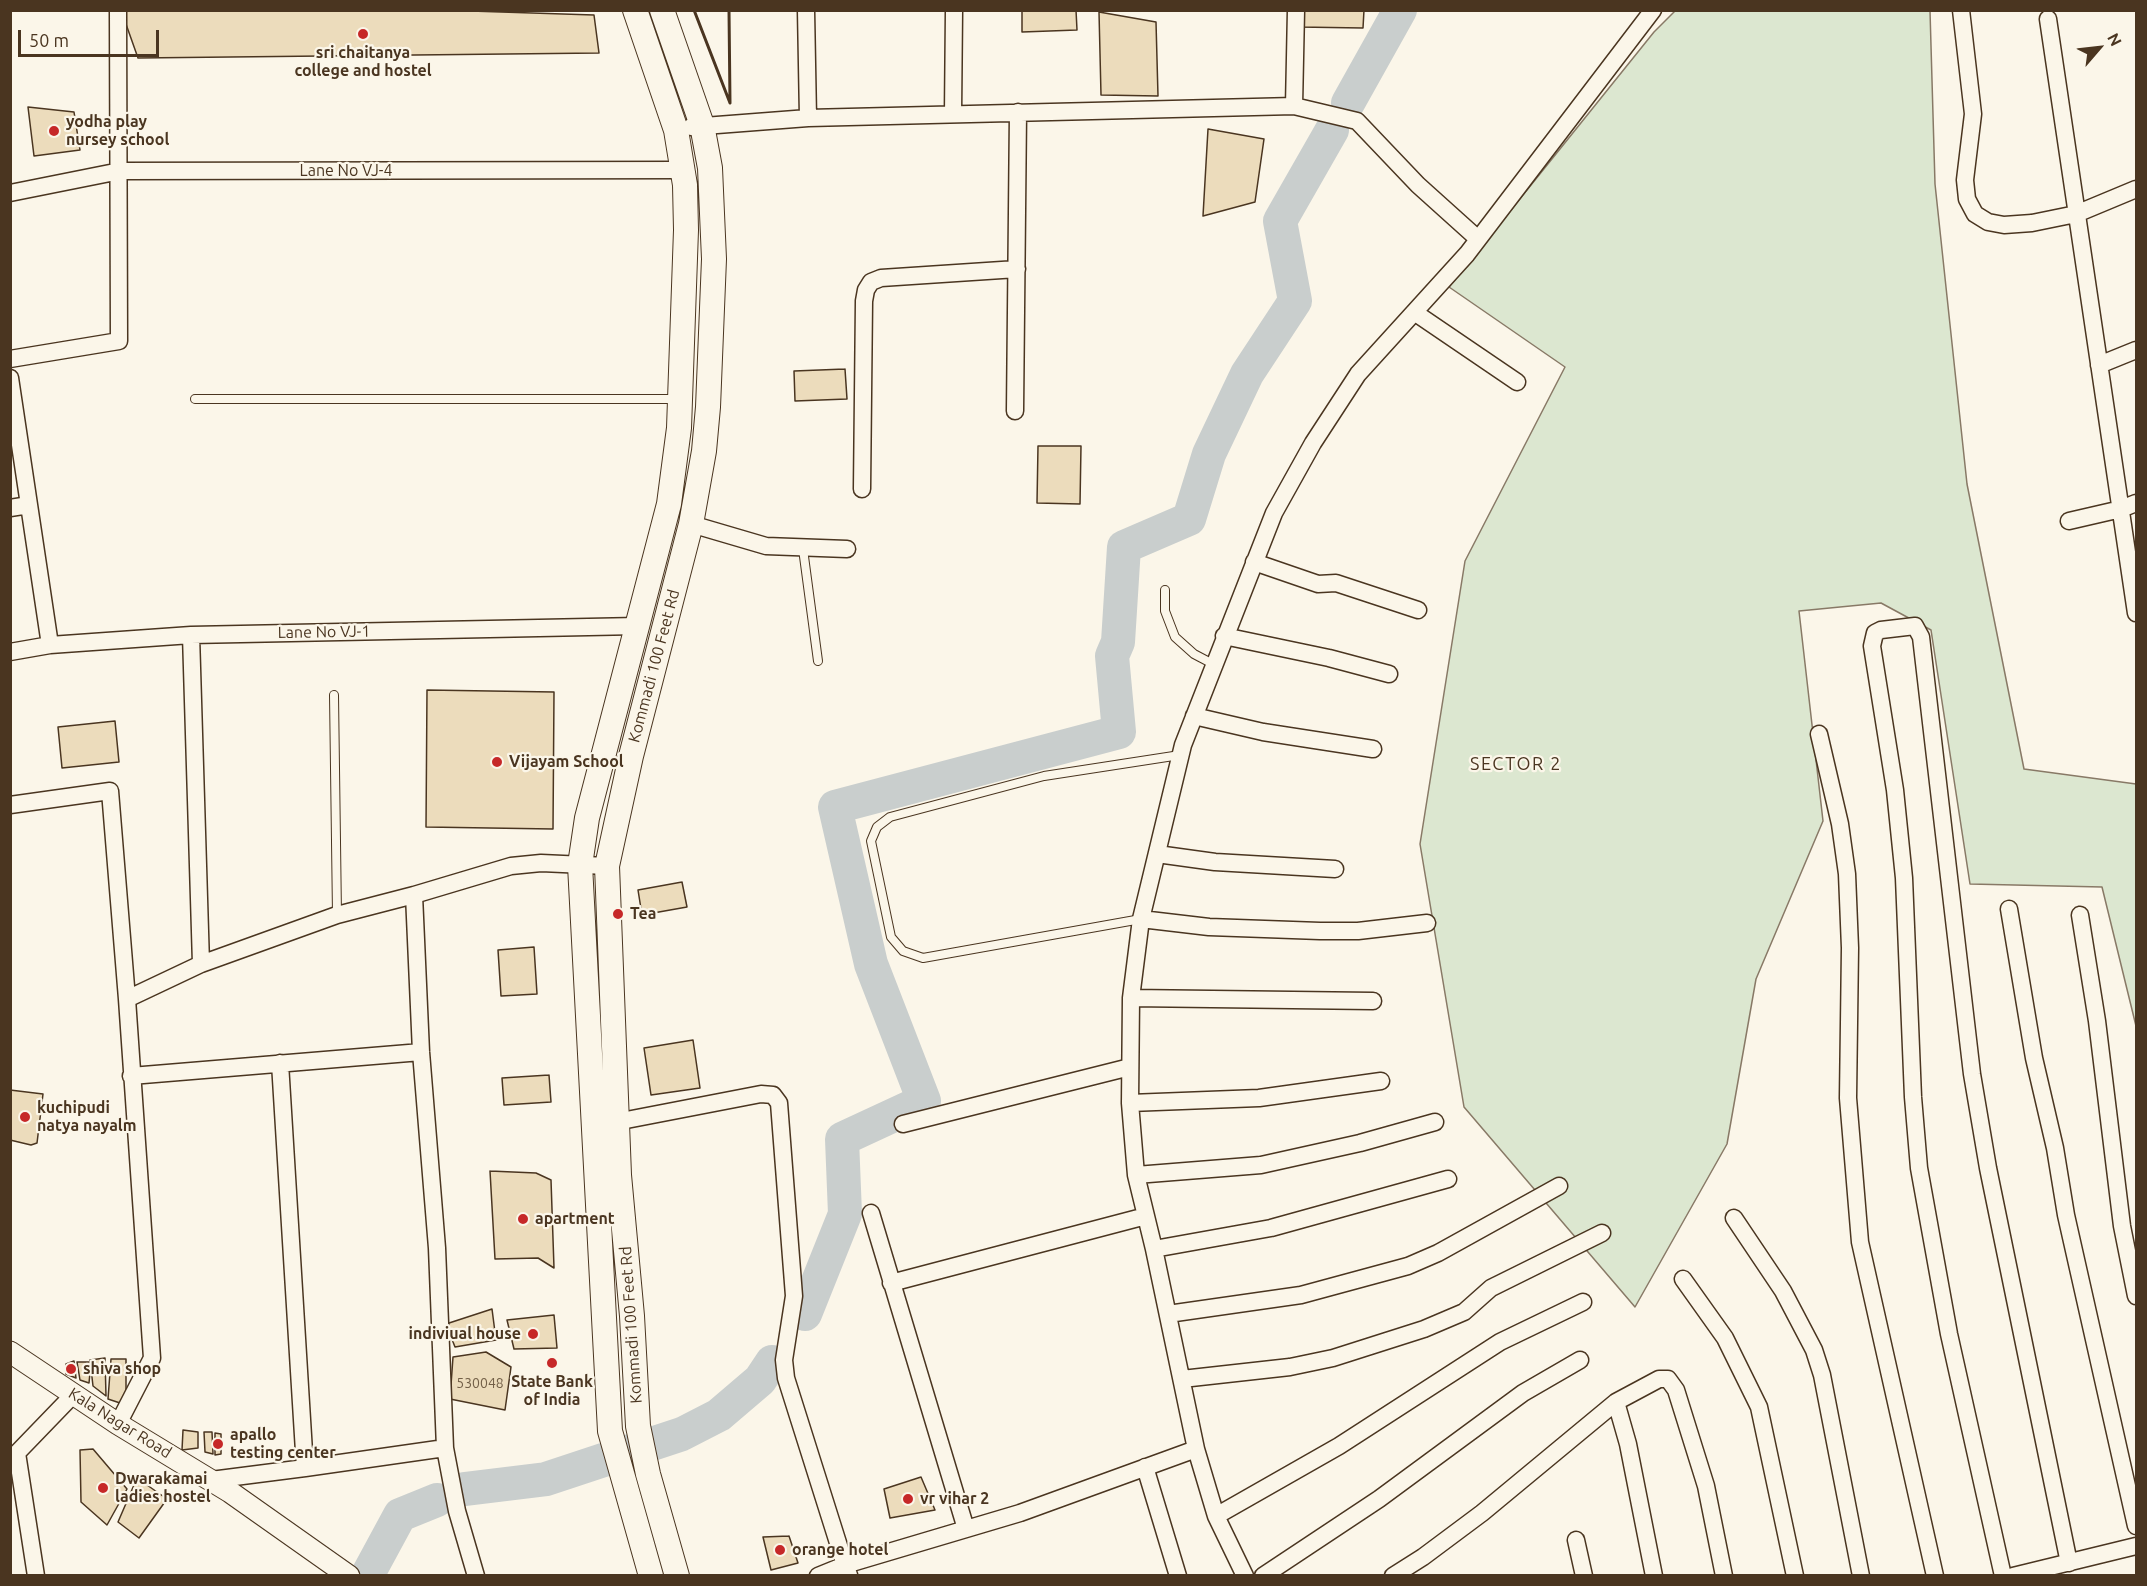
<!DOCTYPE html>
<html>
<head>
<meta charset="utf-8">
<style>
  body { margin:0 }
  #map { position:relative; width:2147px; height:1586px; overflow:hidden; background:#fbf6e9; font-family:Ubuntu,sans-serif }
  canvas { display:block }
  .frame { position:absolute; inset:0; border:12px solid #4a3520; pointer-events:none }
  .north { position:absolute; left:2069px; top:18px; width:60px; height:60px; -webkit-text-stroke:4px #fbf6e9; paint-order:stroke; rotate:62deg; font-size:16px; font-weight:700; line-height:24px; text-align:center; color:#4a3520 }
  .north::after { content:''; display:block; margin:auto; width:21px; height:27px; background:#4a3520; clip-path:polygon(50% 0,100% 100%,50% 72%,0 100%) }
  .scale { position:absolute; left:18px; top:30px; width:141px; height:27px; box-sizing:border-box; border:3px solid #4a3520; border-top:0; padding-left:8px; font-size:18px; line-height:21px; white-space:nowrap; color:#4a3520; -webkit-text-stroke:4px #fbf6e9; paint-order:stroke }
</style>
</head>
<body>
<div id="map">
<canvas width="2147" height="1586"></canvas>
<div class="frame"></div>
<div class="north">N</div>
<div class="scale">50 m</div>
</div>
<script>
const c = document.querySelector('canvas').getContext('2d');
c.lineJoin = 'round';
function fill(path, color) {
  c.fillStyle = color;
  c.fill(path, 'evenodd');
}
function poly(rows) {
  const path = new Path2D();
  for (const r of rows) {
    path.moveTo(r[0], r[1]);
    for (let i = 2; i < r.length; i += 2) path.lineTo(r[i], r[i + 1]);
  }
  return path;
}
function trace(path, color, width, dash) {
  c.strokeStyle = color;
  c.lineWidth = width;
  c.lineCap = dash ? 'butt' : 'round';
  c.setLineDash(dash || []);
  c.stroke(path);
}
function write(font, color, halo, rows, align = 'center') {
  c.font = font + ' Ubuntu,sans-serif';
  c.lineWidth = 4.5;
  c.setLineDash([]);
  c.textBaseline = 'middle';
  c.strokeStyle = halo;
  c.fillStyle = color;
  for (const [text, x, y, turn = 0] of rows) {
    c.save();
    c.translate(x, y);
    c.rotate((+turn || 0) * Math.PI / 180);
    c.textAlign = isNaN(turn) ? turn : align;
    if (halo) c.strokeText(text, 0, 0);
    c.fillText(text, 0, 0);
    c.restore();
  }
}
const green = poly([
  [1675,11,1930,11,1935,184,1967,484,2024,769,2136,784,2136,1026,2102,887,1970,884,1931,630,1881,603,1799,611,1823,821,1756,979,1727,1144,1635,1307,1464,1107,1420,844,1465,561,1565,367,1449,287,1654,32,1675,11]
]);
fill(green, '#dce7d0');
trace(green, '#887966', 1.5);
trace(poly([
  [1348,103,1400,10],
  [805,1314,845,1214,842,1139,924,1101,871,964,835,807,1119,732,1112,656,1118,642,1124,547,1189,519,1209,454,1247,374,1295,301,1280,221,1332,130],
  [464,1489,546,1479,682,1434,719,1415,760,1380,772,1362],
  [367,1576,400,1515,437,1500]
]), '#c9cecd', 34);
const building = poly([
  [121,10,439,10,594,15,599,53,138,58,121,10],
  [1022,10,1076,10,1077,30,1022,32,1022,10],
  [1299,10,1364,10,1363,28,1298,27,1299,10],
  [1099,12,1156,22,1158,96,1101,95,1099,12],
  [28,107,74,112,80,150,34,156,28,107],
  [1208,129,1264,139,1255,202,1203,216,1208,129],
  [845,369,847,399,795,401,794,371,845,369],
  [1038,446,1081,446,1080,504,1037,503,1038,446],
  [427,690,554,692,553,829,426,827,427,690],
  [115,721,119,762,62,768,58,727,115,721],
  [682,882,687,907,642,915,638,890,682,882],
  [534,947,537,994,501,996,498,950,534,947],
  [693,1040,700,1088,651,1095,644,1048,693,1040],
  [549,1075,551,1102,504,1105,502,1078,549,1075],
  [10,1090,43,1094,37,1143,31,1145,10,1140,10,1090],
  [490,1171,536,1173,551,1180,554,1268,538,1258,495,1259,490,1171],
  [492,1309,496,1340,455,1347,446,1324,492,1309],
  [554,1315,557,1348,514,1349,507,1320,554,1315],
  [486,1352,511,1367,505,1410,450,1399,453,1357,486,1352],
  [105,1358,106,1396,93,1386,90,1360,105,1358],
  [111,1359,126,1359,126,1405,108,1399,111,1359],
  [74,1361,76,1378,66,1374,66,1364,74,1361],
  [77,1362,91,1362,89,1383,80,1380,77,1362],
  [183,1430,198,1432,198,1448,182,1450,183,1430],
  [204,1432,212,1432,213,1454,205,1452,204,1432],
  [215,1433,221,1434,221,1454,215,1455,215,1433],
  [93,1449,127,1489,107,1525,81,1502,80,1450,93,1449],
  [921,1477,935,1510,890,1518,884,1489,921,1477],
  [137,1478,167,1499,139,1538,118,1522,137,1478],
  [789,1536,798,1563,771,1570,763,1537,789,1536]
]);
fill(building, '#ecdcbc');
trace(building, '#4a3520', 1.5);
const service = poly([
  [195,399,678,399],
  [803,549,818,661],
  [1165,590,1165,611,1175,637,1194,654,1213,664],
  [334,695,337,915],
  [1141,919,923,958,903,951,891,937,871,841,877,827,890,817,1044,776,1180,755]
]);
const minor = poly([
  [806,10,808,118],
  [1961,10,1973,114,1965,180,1967,199,1975,214,1988,222,2004,225,2032,223,2076,214,2136,189],
  [2048,19,2136,613],
  [1294,106,1296,10],
  [953,114,954,10],
  [691,127,808,118,1294,106,1357,121,1418,185,1478,239],
  [10,193,120,171,684,170],
  [1414,312,1517,382],
  [10,359,119,341,118,10],
  [2099,365,2136,350],
  [10,378,50,645],
  [1015,411,1018,112],
  [862,489,864,301,866,290,871,282,881,278,1017,269],
  [10,508,29,505],
  [2069,521,2121,509,2136,503],
  [691,524,766,546,847,549],
  [1254,562,1318,584,1336,583,1418,610],
  [191,635,201,964],
  [1224,636,1329,658,1389,674],
  [10,652,50,645,191,635,638,626],
  [1194,716,1263,732,1373,749],
  [1819,734,1840,824,1847,874,1850,948,1848,1098,1860,1242,1935,1576],
  [10,805,110,791,127,999],
  [1157,854,1215,862,1335,869],
  [2009,909,2034,1058,2055,1148,2066,1215,2136,1526],
  [2080,915,2097,1021,2122,1226,2136,1296],
  [1141,919,1209,927,1320,931,1358,931,1427,923],
  [1131,998,1373,1001],
  [131,1076,421,1052],
  [1130,1103,1259,1098,1381,1081],
  [616,1122,761,1094,773,1095,779,1103,794,1296,784,1360,786,1378,845,1565,818,1576],
  [903,1124,1130,1067],
  [1136,1175,1261,1165,1360,1143,1435,1122],
  [871,1213,966,1529],
  [1734,1218,1783,1291,1814,1350,1822,1375,1861,1576],
  [1154,1249,1271,1228,1448,1179],
  [1683,1279,1725,1338,1759,1407,1795,1576],
  [891,1283,1146,1216],
  [1168,1314,1301,1295,1408,1266,1438,1253,1559,1186],
  [1182,1379,1290,1367,1333,1358,1424,1329,1464,1312,1491,1288,1602,1233],
  [1616,1402,1628,1444,1654,1576],
  [118,1424,152,1358,127,999,201,964,337,915,414,895],
  [1196,1449,1154,1249,1136,1175,1130,1103,1131,998,1141,919,1183,745,1274,513,1313,443,1358,374,1467,254,1653,10],
  [17,1453,36,1576],
  [10,1457,17,1453,73,1395],
  [1145,1467,1178,1576],
  [305,1468,445,1448],
  [211,1480,305,1468,280,1063],
  [1216,1516,1339,1446,1500,1342,1583,1302],
  [1576,1540,1584,1576],
  [849,1575,845,1565,1020,1513,1196,1449,1216,1516,1245,1576],
  [476,1576,457,1511,445,1448,437,1248,421,1052,414,895,511,866,541,863,607,866],
  [1263,1576,1379,1499,1523,1393,1580,1360],
  [1393,1576,1423,1557,1482,1513,1616,1402,1659,1379,1668,1379,1676,1390,1706,1486,1724,1576],
  [2003,1576,1949,1334,1919,1168,1913,1097,1904,878,1895,790,1872,646,1875,633,1881,630,1915,626,1921,637,1972,1074,1988,1168,2069,1563],
  [2013,1576,2136,1546]
]);
const tertiary = poly([
  [10,1352,118,1424,230,1492,349,1576]
]);
const secondary = poly([
  [635,10,676,130,685,185,686,230,679,428,669,504,587,818,580,865,610,1431,651,1576],
  [662,10,702,125,710,168,714,259,708,407,704,451,691,524,631,756,607,866,619,1175,632,1316,638,1426,648,1474,677,1576]
]);
trace(service, '#4a3520', 10);
trace(minor, '#4a3520', 19);
trace(tertiary, '#4a3520', 23);
trace(secondary, '#4a3520', 26);
trace(service, '#fbf6e9', 8);
trace(minor, '#fbf6e9', 16);
trace(tertiary, '#fbf6e9', 21);
trace(secondary, '#fbf6e9', 24);
trace(poly([
  [694,10,730,103,729,10]
]), '#4a3520', 3);
for (const [x, y, r, color] of [
  [363,34,6,"#c62828"],
  [54,131,6,"#c62828"],
  [497,762,6,"#c62828"],
  [618,914,6,"#c62828"],
  [25,1117,6,"#c62828"],
  [523,1219,6,"#c62828"],
  [533,1334,6,"#c62828"],
  [552,1363,6,"#c62828"],
  [71,1369,6,"#c62828"],
  [218,1444,6,"#c62828"],
  [103,1488,6,"#c62828"],
  [908,1499,6,"#c62828"],
  [780,1550,6,"#c62828"]
]) {
  const dot = new Path2D();
  dot.arc(x, y, r, 0, 2 * Math.PI);
  c.fillStyle = color;
  c.fill(dot);
  trace(dot, '#fbf6e9', 2);
}
write('14px', '#725f47', null, [
  ["530048",480,1383]
]);
write('bold 16px', '#4a3520', '#fbf6e9', [
  ["sri chaitanya",363,53,"center"],
  ["college and hostel",363,71,"center"],
  ["yodha play",66,122],
  ["nursey school",66,140],
  ["Vijayam School",509,762],
  ["Tea",630,914],
  ["kuchipudi",37,1108],
  ["natya nayalm",37,1126],
  ["apartment",535,1219],
  ["indiviual house",521,1334,"right"],
  ["shiva shop",83,1369],
  ["State Bank",552,1382,"center"],
  ["of India",552,1400,"center"],
  ["apallo",230,1435],
  ["testing center",230,1453],
  ["Dwarakamai",115,1479],
  ["ladies hostel",115,1497],
  ["vr vihar 2",920,1499],
  ["orange hotel",792,1550]
], 'left');
write('16px', '#4a3520', '#fbf6e9', [
  ["Lane No VJ-4",346,171],
  ["Lane No VJ-1",324,632,-1],
  ["Kommadi 100 Feet Rd",654,666,-75],
  ["Kommadi 100 Feet Rd",631,1325,-94],
  ["Kala Nagar Road",120,1423,32]
]);
c.letterSpacing = '1.5px';
write('18px', '#4a3520', '#fbf6e9', [
  ["SECTOR 2",1516,764]
]);
c.letterSpacing = '0px';
</script>
</body>
</html>
